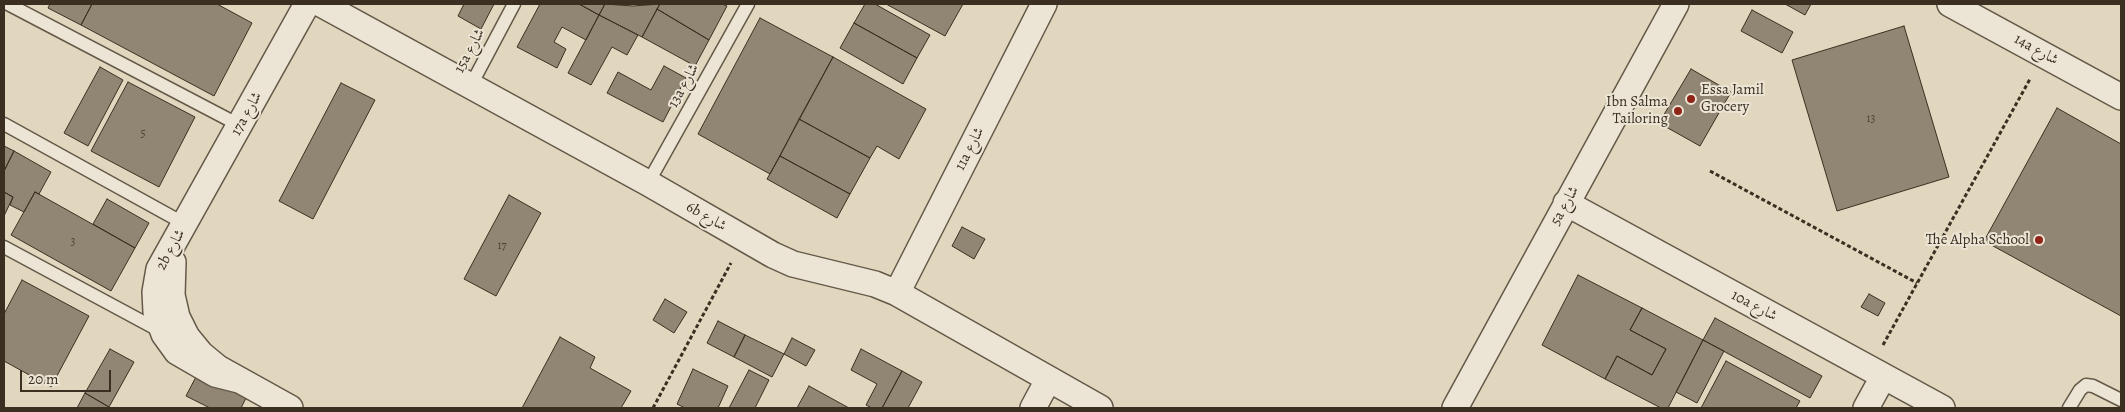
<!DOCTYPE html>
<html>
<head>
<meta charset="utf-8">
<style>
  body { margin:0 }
  #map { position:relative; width:2125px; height:412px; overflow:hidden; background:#e1d7be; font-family:Alegreya,serif }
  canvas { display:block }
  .frame { position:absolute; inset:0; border:5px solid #3b2f21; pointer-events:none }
  .scale { position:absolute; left:20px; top:370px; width:91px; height:22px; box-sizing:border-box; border:2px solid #3b2f21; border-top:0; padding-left:6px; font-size:15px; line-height:18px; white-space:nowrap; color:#3b2f21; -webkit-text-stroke:4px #ece5d5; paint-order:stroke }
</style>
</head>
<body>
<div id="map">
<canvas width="2125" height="412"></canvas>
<div class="frame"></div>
<div class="scale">20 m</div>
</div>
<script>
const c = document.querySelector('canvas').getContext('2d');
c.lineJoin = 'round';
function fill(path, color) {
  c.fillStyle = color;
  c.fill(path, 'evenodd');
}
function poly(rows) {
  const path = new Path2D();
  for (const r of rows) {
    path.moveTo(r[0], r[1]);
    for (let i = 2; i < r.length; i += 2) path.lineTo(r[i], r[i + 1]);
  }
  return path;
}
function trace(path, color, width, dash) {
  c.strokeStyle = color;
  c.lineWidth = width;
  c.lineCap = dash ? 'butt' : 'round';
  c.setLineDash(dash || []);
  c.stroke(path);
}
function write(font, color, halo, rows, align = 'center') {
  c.font = font + ' Alegreya,Amiri,serif';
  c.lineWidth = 4;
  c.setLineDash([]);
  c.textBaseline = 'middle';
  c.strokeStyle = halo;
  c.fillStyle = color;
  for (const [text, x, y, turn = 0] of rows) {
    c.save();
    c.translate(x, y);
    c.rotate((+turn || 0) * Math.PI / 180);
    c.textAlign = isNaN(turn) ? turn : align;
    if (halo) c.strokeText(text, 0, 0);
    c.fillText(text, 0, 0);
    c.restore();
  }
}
const building = poly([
  [50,4,92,4,81,25,48,8,50,4],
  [92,4,217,4,252,23,214,96,81,25,92,4],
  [464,4,494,4,481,29,458,16,464,4],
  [540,4,579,4,599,15,586,40,562,27,554,42,566,49,557,68,517,47,540,4],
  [579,4,605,4,599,15,579,4],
  [605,4,633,6,660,4,642,37,599,15,605,4],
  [660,4,722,4,727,6,709,40,657,9,660,4],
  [865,4,875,4,930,35,917,58,854,23,865,4],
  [886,4,963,4,945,36,886,4],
  [1785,4,1811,4,1805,15,1785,4],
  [657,9,709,40,695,66,642,37,657,9],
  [1752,10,1793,32,1782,53,1741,31,1752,10],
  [599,15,638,35,627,55,612,47,591,85,568,73,599,15],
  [760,18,833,57,770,174,698,134,760,18],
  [854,23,917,58,903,84,840,48,854,23],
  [1904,26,1949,177,1837,211,1792,60,1904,26],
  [833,57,926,109,899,159,877,146,870,158,799,119,833,57],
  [664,66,686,78,663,122,607,93,618,72,651,90,664,66],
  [100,67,123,80,88,146,64,133,100,67],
  [1691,69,1731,92,1700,146,1659,123,1691,69],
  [128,82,195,117,159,187,91,151,128,82],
  [341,83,375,100,313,219,279,201,341,83],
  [2057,108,2121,144,2121,316,1984,241,2057,108],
  [799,119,870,158,850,194,780,156,799,119],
  [4,146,14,151,4,171,4,146],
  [14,151,51,172,39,194,35,192,24,212,10,205,13,197,4,192,4,171,14,151],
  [780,156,850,194,837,218,767,179,780,156],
  [4,192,13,197,4,216,4,192],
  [35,192,135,248,111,291,11,235,35,192],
  [509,195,541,213,496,296,464,279,509,195],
  [107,199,149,223,135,248,93,224,107,199],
  [962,227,985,239,974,259,952,246,962,227],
  [1578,275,1642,308,1630,330,1666,349,1652,375,1617,356,1605,379,1542,345,1578,275],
  [22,280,89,316,51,387,4,361,4,314,22,280],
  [1869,294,1885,303,1878,316,1861,307,1869,294],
  [665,299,687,312,674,333,653,320,665,299],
  [1642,308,1703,340,1668,408,1661,408,1605,379,1617,356,1652,375,1666,349,1630,330,1642,308],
  [1715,318,1822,376,1810,398,1703,340,1715,318],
  [718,321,745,335,734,357,707,343,718,321],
  [745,335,784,354,772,377,734,357,745,335],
  [560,337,595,357,590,368,631,391,621,408,522,408,560,337],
  [792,338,815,350,806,366,784,354,792,338],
  [1703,340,1724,351,1697,403,1676,392,1703,340],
  [110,349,134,362,109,407,85,393,110,349],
  [861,349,902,371,882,408,872,408,866,405,877,384,851,370,861,349],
  [1726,361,1800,401,1796,408,1701,408,1726,361],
  [693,369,728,386,718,408,685,408,677,404,693,369],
  [749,370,769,380,755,408,729,408,749,370],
  [902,371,922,382,908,408,882,408,902,371],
  [198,373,246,398,241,408,210,408,186,396,198,373],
  [809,386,849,408,797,408,809,386],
  [85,393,109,407,109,408,77,408,85,393]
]);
fill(building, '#918673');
trace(building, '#3b2f21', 1);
const lane = poly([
  [8,4,241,126],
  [470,87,514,4],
  [4,124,185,224],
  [648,183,748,4],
  [4,247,162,332],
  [2069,408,2080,390,2086,385,2093,386,2121,400]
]);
const street = poly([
  [321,4,648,183,773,255,793,264,875,284,897,293,1100,408],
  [1950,4,2121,97],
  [1566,203,1942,408],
  [173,262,172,295,177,317,187,337,201,354,218,368,290,408],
  [897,293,1044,4],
  [239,380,215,374,177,352,164,334,156,312,155,292,159,269,307,4],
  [1033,408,1048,380],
  [1455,408,1676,4],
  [1866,408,1883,377]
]);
trace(lane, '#645948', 15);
trace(street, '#645948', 28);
trace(poly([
  [1710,171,1917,283],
  [1883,345,2030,79],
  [653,408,731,263]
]), '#3b2f21', 3, [4, 2.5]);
trace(lane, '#ece5d5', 12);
trace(street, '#ece5d5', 25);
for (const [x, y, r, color] of [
  [1691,99,5,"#8f2418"],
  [1678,111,5,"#8f2418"],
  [2039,240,5,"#8f2418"]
]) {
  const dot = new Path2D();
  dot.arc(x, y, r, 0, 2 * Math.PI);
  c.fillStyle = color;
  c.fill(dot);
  trace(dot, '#ece5d5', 2);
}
write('12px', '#504536', null, [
  ["13",1871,119],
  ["5",143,134],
  ["3",73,242],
  ["17",502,246]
]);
write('15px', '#3b2f21', '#ece5d5', [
  ["14a شارع",2036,50,29],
  ["15a شارع",470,51,-62],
  ["13a شارع",684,86,-61],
  ["17a شارع",247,114,-61],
  ["11a شارع",970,149,-63],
  ["5a شارع",1565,206,-61],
  ["6b شارع",706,217,30],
  ["2b شارع",171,250,-61],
  ["10a شارع",1754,306,28]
]);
write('15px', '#3b2f21', '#ece5d5', [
  ["Essa Jamil",1701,90,"left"],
  ["Grocery",1701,107,"left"],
  ["Ibn Salma",1668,102],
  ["Tailoring",1668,119],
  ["The Alpha School",2029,240]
], 'right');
</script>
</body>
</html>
